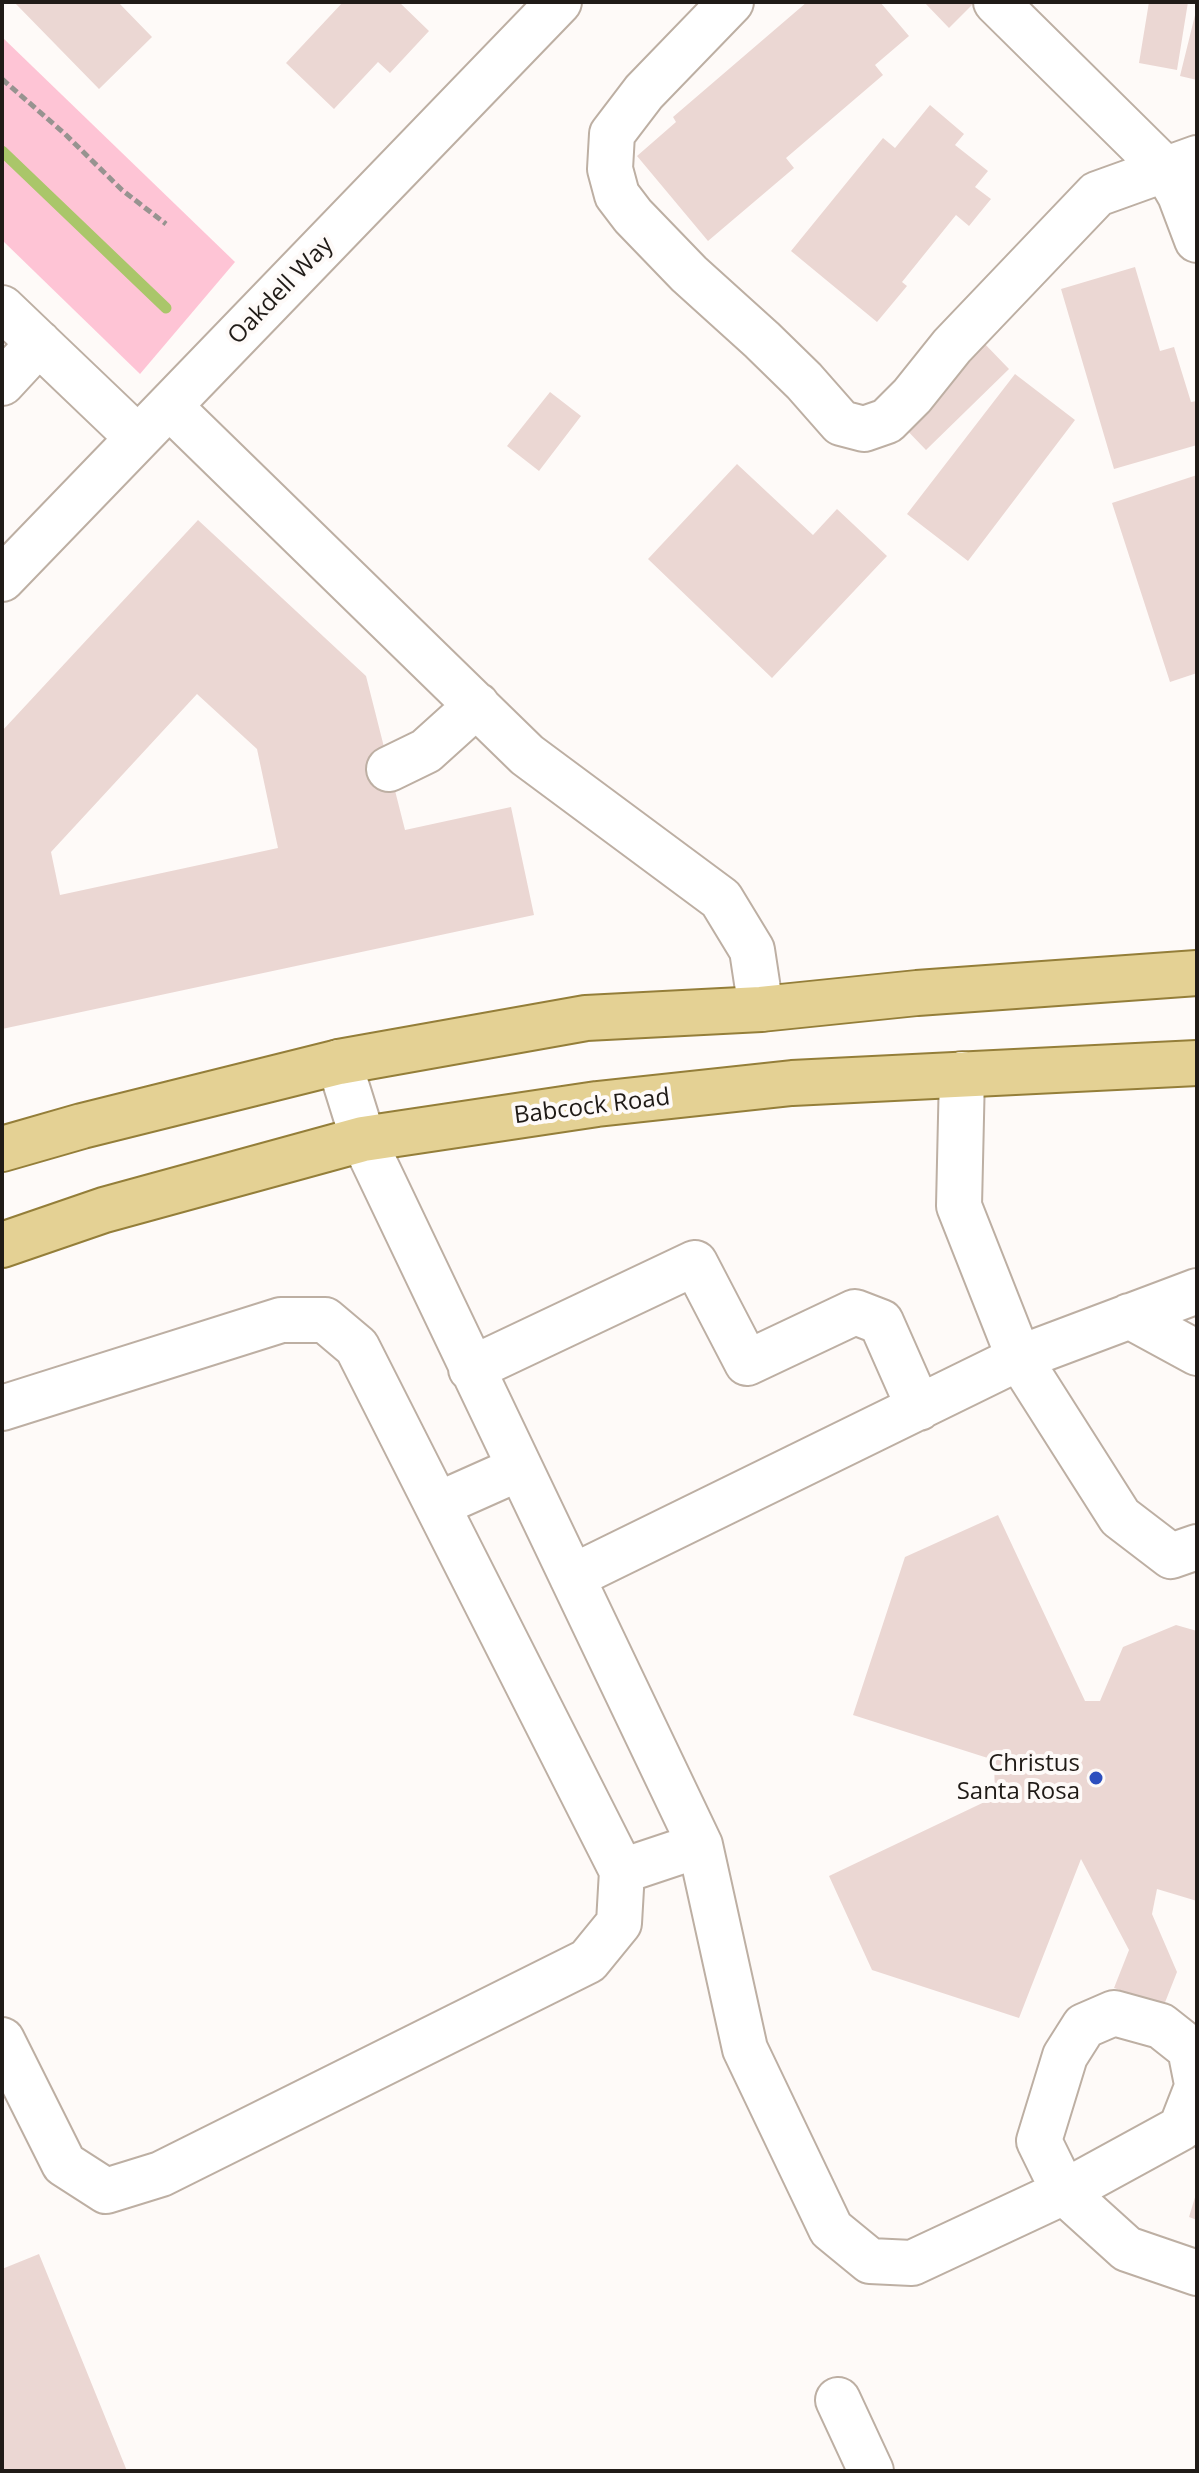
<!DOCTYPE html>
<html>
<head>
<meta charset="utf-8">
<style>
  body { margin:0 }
  #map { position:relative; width:1199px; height:2473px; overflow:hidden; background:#fefaf8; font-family:"Open Sans",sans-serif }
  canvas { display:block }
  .frame { position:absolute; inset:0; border:4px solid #201b17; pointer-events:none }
</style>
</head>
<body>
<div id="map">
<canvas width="1199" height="2473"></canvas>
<div class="frame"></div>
</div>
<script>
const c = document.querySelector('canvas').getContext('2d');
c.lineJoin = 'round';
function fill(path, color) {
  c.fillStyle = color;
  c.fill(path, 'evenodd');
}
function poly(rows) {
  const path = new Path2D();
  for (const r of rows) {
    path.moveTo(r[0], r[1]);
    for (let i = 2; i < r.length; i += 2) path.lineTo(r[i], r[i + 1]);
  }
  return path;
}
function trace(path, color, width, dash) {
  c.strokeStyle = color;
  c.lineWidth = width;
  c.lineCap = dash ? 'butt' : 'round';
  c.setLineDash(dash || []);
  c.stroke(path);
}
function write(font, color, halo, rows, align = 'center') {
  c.font = font + ' "Open Sans",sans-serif';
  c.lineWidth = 8;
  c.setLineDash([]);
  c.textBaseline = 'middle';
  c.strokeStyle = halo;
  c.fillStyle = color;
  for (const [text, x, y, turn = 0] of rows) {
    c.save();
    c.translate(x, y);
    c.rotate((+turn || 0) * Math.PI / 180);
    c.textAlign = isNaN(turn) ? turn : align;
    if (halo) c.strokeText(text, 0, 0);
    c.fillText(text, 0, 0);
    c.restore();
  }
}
fill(poly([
  [2,37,235,262,140,374,2,240]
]), '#fec4d5');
trace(poly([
  [2,151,166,308]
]), '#aac66a', 11);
fill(poly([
  [14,2,118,2,152,37,99,89],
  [343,2,399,2,429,31,390,73,378,62,334,109,286,63],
  [807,2,880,2,909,36,875,65,883,75,786,158,794,168,708,241,637,156,676,122,673,117],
  [924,2,975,2,949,28],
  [1149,2,1188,2,1177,70,1139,63],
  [1196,11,1197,11,1197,80,1180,76],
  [930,105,964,134,955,145,988,171,975,187,991,199,969,226,956,215,902,282,907,286,877,322,791,251,883,138,895,148],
  [1135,267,1160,351,1174,347,1191,402,1197,401,1197,445,1114,469,1061,289],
  [982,341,1009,369,926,450,899,422],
  [1015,374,1075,420,968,561,907,514],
  [550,392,581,416,539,471,507,446],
  [737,464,813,535,837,509,887,556,772,678,648,559],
  [1197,475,1197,673,1170,682,1112,503],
  [198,520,366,676,405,830,511,807,534,915,2,1029,2,731],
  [197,694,257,749,278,848,60,895,51,852],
  [998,1515,1085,1701,1100,1701,1123,1647,1176,1625,1197,1631,1197,1901,1157,1889,1152,1914,1177,1972,1164,2005,1114,1988,1129,1950,1081,1859,1019,2018,872,1970,829,1876,995,1797,994,1760,853,1715,905,1557],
  [1196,2194,1197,2194,1197,2220,1189,2217],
  [39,2254,127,2471,2,2471,2,2269]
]), '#ebd7d3');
const minor = poly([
  [731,2,644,92,612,134,610,169,617,195,633,216,689,274,762,340,804,381,841,423,864,429,887,421,912,396,952,346,1097,194,1197,158],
  [996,2,1165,169,1180,195,1197,240],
  [2,308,138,438],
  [2,383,39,343],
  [169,406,527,755,721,899,752,950,761,1009],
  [2,579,559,2],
  [389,769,426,751,477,705],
  [339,1062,363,1139,700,1845,745,2049,831,2229,870,2261,912,2263,1064,2192,1181,2128,1197,2087],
  [962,1074,959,1206,1019,1358,1120,1517,1171,1556,1197,1547],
  [1129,1316,1197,1353],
  [471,1369,695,1263,747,1363,855,1312,881,1322,919,1408],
  [2,1408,281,1320,325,1320,357,1347,622,1871,619,1923,588,1961,161,2174,106,2191,64,2164,2,2040],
  [437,1505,520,1468],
  [572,1577,1019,1358,1197,1291],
  [622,1871,700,1845],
  [1197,2084,1190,2049,1161,2026,1114,2013,1084,2026,1065,2056,1039,2141,1064,2192,1127,2249,1197,2273],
  [838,2400,871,2471]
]);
const major = poly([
  [2,1149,82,1126,339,1062,586,1018,761,1009,917,993,1197,973],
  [2,1245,104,1210,363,1139,597,1104,792,1083,1197,1063]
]);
trace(minor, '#bdafa3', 48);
trace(major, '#947e39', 48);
trace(poly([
  [2,79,65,134,122,190,166,224]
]), '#979390', 5, [8, 4]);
trace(minor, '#fff', 44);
trace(major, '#e4d194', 44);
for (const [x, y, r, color] of [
  [1096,1778,8,"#2d4fbe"]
]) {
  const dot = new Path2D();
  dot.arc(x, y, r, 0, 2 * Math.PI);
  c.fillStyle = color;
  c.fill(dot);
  trace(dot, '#fefaf8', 3);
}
write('24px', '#201b17', '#fefaf8', [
  ["Oakdell Way",281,291,-46],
  ["Babcock Road",592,1107,-7]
]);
write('24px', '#201b17', '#fefaf8', [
  ["Christus",1080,1764],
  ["Santa Rosa",1080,1792]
], 'right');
</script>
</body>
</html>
